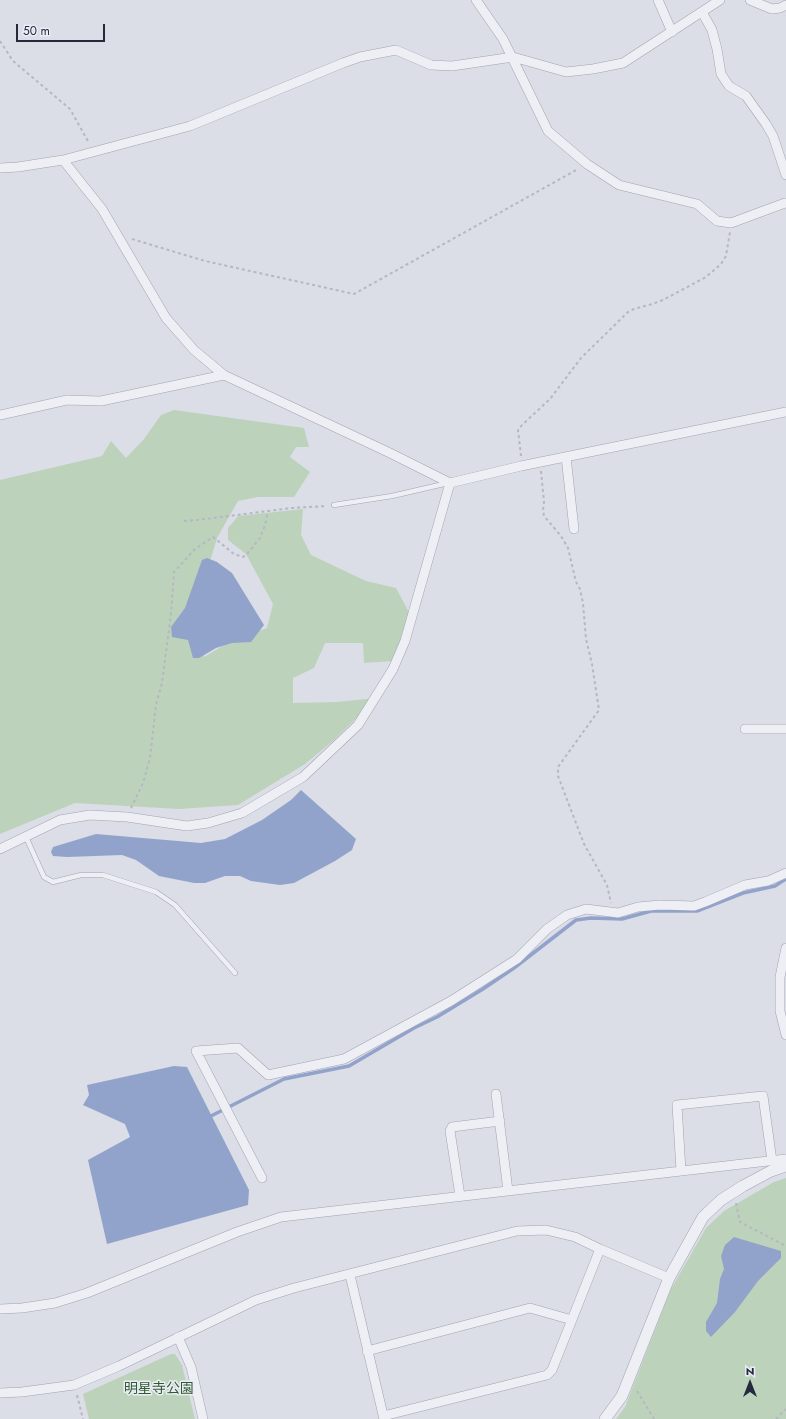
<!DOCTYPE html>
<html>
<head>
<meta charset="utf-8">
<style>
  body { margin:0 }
  #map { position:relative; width:786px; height:1419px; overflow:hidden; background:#dbdde7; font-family:Jost,sans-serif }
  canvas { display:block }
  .north { position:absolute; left:730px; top:1363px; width:40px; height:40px; -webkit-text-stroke:3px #eaedf5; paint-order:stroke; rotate:0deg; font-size:11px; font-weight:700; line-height:16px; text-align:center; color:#24293e }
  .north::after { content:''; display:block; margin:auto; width:14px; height:18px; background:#24293e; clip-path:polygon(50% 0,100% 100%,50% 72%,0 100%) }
  .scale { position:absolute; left:16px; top:24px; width:89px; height:18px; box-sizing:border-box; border:2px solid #24293e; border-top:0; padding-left:5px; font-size:12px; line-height:14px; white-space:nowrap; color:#24293e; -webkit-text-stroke:3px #eaedf5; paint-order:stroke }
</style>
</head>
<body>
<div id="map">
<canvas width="786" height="1419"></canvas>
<div class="north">N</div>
<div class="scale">50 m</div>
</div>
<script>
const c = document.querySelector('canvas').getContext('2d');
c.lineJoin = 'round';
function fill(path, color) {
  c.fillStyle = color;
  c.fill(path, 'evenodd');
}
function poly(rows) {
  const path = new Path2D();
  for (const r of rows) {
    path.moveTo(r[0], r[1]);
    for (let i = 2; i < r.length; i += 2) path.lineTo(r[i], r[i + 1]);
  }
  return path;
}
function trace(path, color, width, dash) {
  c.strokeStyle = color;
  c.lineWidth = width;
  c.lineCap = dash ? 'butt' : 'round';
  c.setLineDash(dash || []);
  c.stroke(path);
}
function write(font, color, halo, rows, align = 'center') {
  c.font = font + ' Jost,"Noto Sans JP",sans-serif';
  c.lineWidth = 3;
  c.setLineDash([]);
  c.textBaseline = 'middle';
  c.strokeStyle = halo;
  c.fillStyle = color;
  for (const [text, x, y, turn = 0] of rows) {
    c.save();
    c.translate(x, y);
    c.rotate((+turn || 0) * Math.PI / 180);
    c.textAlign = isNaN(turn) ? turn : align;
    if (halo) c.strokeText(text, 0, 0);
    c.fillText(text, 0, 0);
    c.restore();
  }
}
fill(poly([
  [174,410,304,428,309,447,296,447,290,457,310,472,294,497,258,497,238,501,217,538,211,558,191,606,202,633,204,657,231,641,267,628,273,604,246,554,228,540,228,528,238,516,303,509,301,535,311,555,366,581,396,588,411,616,393,661,364,663,363,643,325,643,314,668,293,678,293,703,337,702,377,698,334,740,305,764,238,805,179,809,75,803,0,834,0,480,102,456,111,441,126,458,144,439,161,415],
  [786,1178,786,1419,616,1419,625,1407,671,1289,706,1228,724,1211,774,1182],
  [171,1354,175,1354,182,1365,195,1419,89,1419,83,1394]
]), '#bdd2bb');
fill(poly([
  [207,558,217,562,232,573,264,625,251,642,232,643,216,648,199,658,193,658,188,640,172,637,171,627,185,608,202,560],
  [301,790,356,839,352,850,335,861,294,883,280,885,251,881,240,876,225,876,205,883,194,883,159,876,136,860,122,855,67,857,53,856,51,852,53,847,96,834,201,843,225,839,262,820,291,800],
  [174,1066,187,1067,249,1190,248,1205,107,1244,88,1160,130,1137,125,1124,83,1105,89,1095,87,1085],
  [734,1237,781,1251,781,1258,758,1281,735,1312,711,1337,706,1331,706,1322,717,1303,720,1279,724,1269,721,1256,725,1245]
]), '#92a3cb');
trace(poly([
  [211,1116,284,1079,349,1066,414,1028,437,1017,483,989,514,968,576,920,591,918,622,919,651,911,697,911,743,893,775,886,786,879]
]), '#92a3cb', 3.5);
const service = poly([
  [334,505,392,496,448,483],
  [26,837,44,877,53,882,81,875,103,875,156,892,175,905,235,973]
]);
const minor = poly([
  [476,0,503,39,548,131,587,164,619,185,697,204,717,221,731,223,785,203,786,203],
  [658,0,672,32],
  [750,0,772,9,780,8,786,5],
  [702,12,712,30,717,49,721,74,729,86,746,96,766,124,773,136,786,175],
  [63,160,102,209,166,318,194,350,224,375,390,453,450,483,521,466,786,412],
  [0,168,18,167,63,160,190,126,343,63,360,57,396,50,431,65,452,66,513,57,566,72,593,69,623,63,720,0],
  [0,415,67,400,101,401,224,375],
  [566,457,574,529],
  [745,729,786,729],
  [0,849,60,820,90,815,127,817,187,826,208,823,242,813,303,777,358,725,393,669,405,641,450,483],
  [786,948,780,977,780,1011,786,1035],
  [496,1094,508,1191],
  [681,1171,677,1105,763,1096,772,1161],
  [262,1178,196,1051,238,1048,268,1075,344,1059,451,1001,517,959,547,929,567,915,586,909,618,913,638,907,660,905,694,906,705,902,745,885,768,881,786,873],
  [460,1196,450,1131,452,1127,500,1121],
  [350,1275,384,1419],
  [0,1309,22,1308,55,1303,87,1293,237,1232,281,1217,786,1159],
  [178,1337,191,1367,203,1419],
  [367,1351,530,1308,572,1320],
  [0,1393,22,1392,74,1385,119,1366,256,1300,294,1288,517,1231,546,1230,575,1237,600,1249,669,1278],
  [383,1416,547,1375,552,1370,600,1249]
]);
const tertiary = poly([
  [605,1419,622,1396,669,1278,703,1217,721,1200,743,1186,771,1171,786,1166]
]);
trace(service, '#a0a3b1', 5.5);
trace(minor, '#a0a3b1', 10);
trace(tertiary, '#a0a3b1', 12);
trace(poly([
  [0,41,13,61,70,109,89,143],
  [132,239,205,261,354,294,578,169],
  [521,456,518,430,522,425,550,399,581,358,628,312,634,309,652,304,663,300,706,277,721,264,726,256,730,232],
  [541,471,544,502,543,510,544,516,561,536,568,548,576,582,580,589,583,603,586,639,592,664,599,710,558,767,558,776,584,844,607,885,611,903],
  [184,521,206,519,268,511],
  [131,808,143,783,150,758,156,705,162,683,171,614,174,572,195,549,213,537,234,554,243,557,248,553,260,538,265,525,268,511,292,508,327,506],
  [736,1203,740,1222,786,1246],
  [637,1391,654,1419],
  [77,1395,83,1419],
  [776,1419,786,1409]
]), '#b5b8c2', 2, [3, 3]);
trace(service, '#eeeff5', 4.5);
trace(minor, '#eeeff5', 9);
trace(tertiary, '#eeeff5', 11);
write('14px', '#305b30', '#eaedf5', [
  ["明星寺公園",159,1390]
]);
</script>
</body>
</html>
